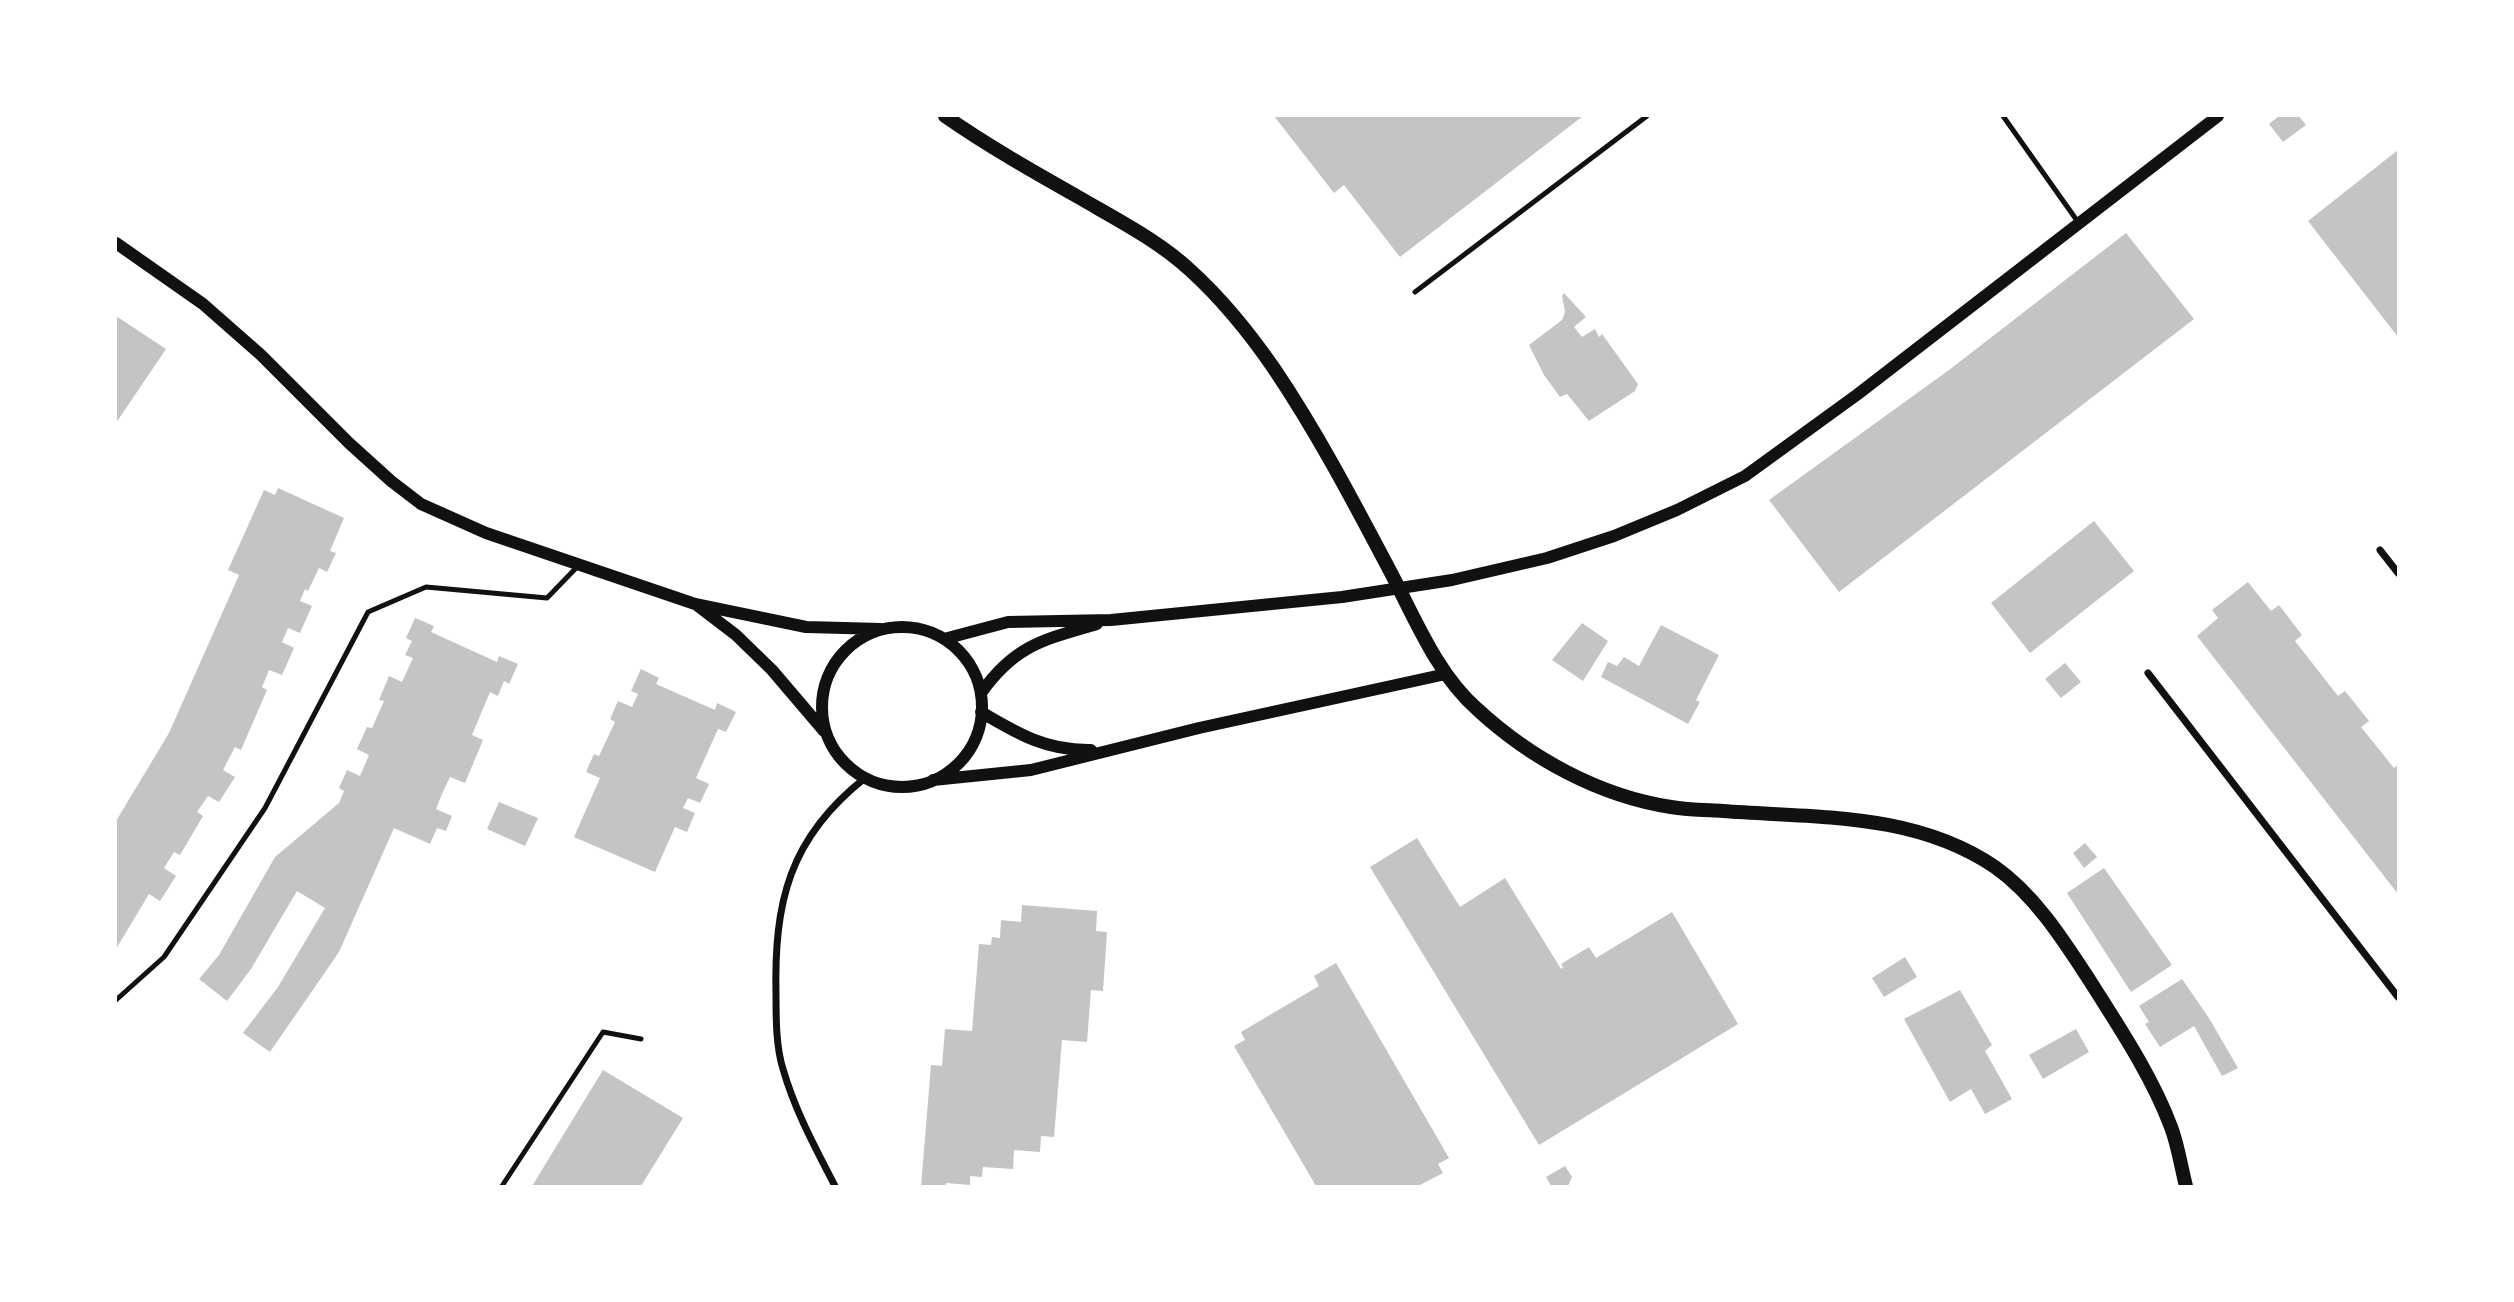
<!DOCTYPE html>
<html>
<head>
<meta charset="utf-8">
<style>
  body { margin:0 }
  #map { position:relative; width:2514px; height:1302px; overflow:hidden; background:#fff; font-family:"Golos Text",sans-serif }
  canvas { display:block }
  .frame { position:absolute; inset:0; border:117px solid #fff; pointer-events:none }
</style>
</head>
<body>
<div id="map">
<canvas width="2514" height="1302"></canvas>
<div class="frame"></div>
</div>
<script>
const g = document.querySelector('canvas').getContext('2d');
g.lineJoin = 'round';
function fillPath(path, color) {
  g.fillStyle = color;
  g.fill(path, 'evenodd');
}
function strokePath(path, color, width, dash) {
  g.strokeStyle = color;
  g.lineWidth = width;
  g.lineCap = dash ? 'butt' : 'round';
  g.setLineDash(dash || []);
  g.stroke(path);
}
fillPath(new Path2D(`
  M1274,116H1583L1400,257L1344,185L1334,193Z
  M2279,116H2299L2306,125L2283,142L2269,124Z
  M2398,150V337L2308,221Z
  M2126,233L2194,319L1839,592L1769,500L1949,370Z
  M1564,293L1586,317L1574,327L1582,337L1595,329L1599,337L1602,334L1638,384L1635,391L1589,421L1567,394L1560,397L1544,375L1529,345L1562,320L1565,312L1562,296Z
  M116,316L166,349L116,423Z
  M278,488L344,518L330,551L336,553L327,572L319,568L308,591L305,589L300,601L312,606L300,633L288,628L282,642L294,648L282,675L269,670L262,687L267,690L241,750L235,747L223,770L235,777L219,802L208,796L197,812L203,816L180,855L174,852L164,868L176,876L160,901L149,894L116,949V821L169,733L239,575L228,570L264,490L275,495Z
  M2094,521L2134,571L2030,653L1991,603Z
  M2248,582L2271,611L2279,605L2302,635L2295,641L2338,696L2345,691L2369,721L2361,727L2394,768L2398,765V894L2197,636L2218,618L2212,610Z
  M415,618L434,626L431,632L497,662L499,656L518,664L509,684L504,681L498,696L490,692L472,735L483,740L465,783L450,777L442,794L436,809L452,816L446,831L437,828L430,844L394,828L339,952L270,1052L243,1033L278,987L325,908L297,891L251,969L227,1001L199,979L219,955L275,857L339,803L344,791L339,788L347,770L360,776L369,755L357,749L367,727L372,728L384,701L379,700L389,676L402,682L413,658L405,655L412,641L406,638Z
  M1582,623L1608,641L1583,681L1552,660Z
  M1661,625L1719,655L1696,700L1700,702L1688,724L1601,677L1608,662L1617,666L1624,657L1639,666Z
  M2065,663L2081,682L2061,698L2045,679Z
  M641,669L659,678L656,684L715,710L717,703L736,712L726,732L718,729L696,778L709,784L700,803L688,798L683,808L695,813L687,832L675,827L655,872L574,837L600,778L586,772L594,754L599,756L615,722L610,719L618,701L632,707L638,694L631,691Z
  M499,802L538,818L525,846L487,829Z
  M1417,838L1460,907L1505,878L1561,969L1563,967L1561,964L1589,947L1596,958L1672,912L1738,1024L1539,1145L1370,867Z
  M2085,843L2097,857L2084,868L2073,853Z
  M2104,868L2172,965L2131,992L2067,893Z
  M1022,905L1097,911L1096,931L1107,932L1103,991L1091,990L1087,1042L1062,1040L1054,1137L1041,1136L1040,1152L1014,1150L1013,1169L983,1167L982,1177L970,1176V1185L946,1183V1186H921L931,1065L942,1066L945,1029L972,1031L979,944L991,945L992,937L1000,938L1001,920L1021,922Z
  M1905,957L1917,977L1884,997L1872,978Z
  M1336,963L1449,1158L1438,1164L1443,1173L1418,1186H1316L1234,1046L1245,1040L1241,1032L1319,986L1314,976Z
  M2182,979L2209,1018L2238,1068L2222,1076L2194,1026L2160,1047L2145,1024L2149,1022L2139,1006Z
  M1960,990L1992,1045L1985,1051L2012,1099L1985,1114L1971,1089L1950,1102L1904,1019Z
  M2076,1029L2089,1052L2043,1079L2029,1055Z
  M603,1070L683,1118L641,1186H532Z
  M1565,1166L1572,1177L1568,1186H1551L1546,1177Z`), '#c4c4c4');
strokePath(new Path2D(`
  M2003,116L2078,222
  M1415,292L1647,116
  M116,1000L164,957L265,808L368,612L426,587L547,598L579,565
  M502,1186L603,1032L641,1039`), '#111', 5);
strokePath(new Path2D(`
  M2380,550L2398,573
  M2148,673L2398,997
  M835,1186C816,1149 795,1111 783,1069C776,1047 776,1018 776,995C774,902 789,838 865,778`), '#111', 7);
strokePath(new Path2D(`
  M116,243L203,304L261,355L349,443L391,481L421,504L486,533L695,604L806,627L881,629
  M698,606L736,635L772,670L824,731
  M822 707a80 80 0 1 1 160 0a80 80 0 1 1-160 0Z
  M944,639L1008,622L1111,620L1342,597L1452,580L1547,558L1614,536L1677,510L1745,476L1858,394L2218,116
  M981,693C1015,645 1043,640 1097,624
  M981,712C1018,734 1047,751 1091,750
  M933,780L1031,770L1199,728L1446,674`), '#111', 12);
strokePath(new Path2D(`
  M945,116C988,146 1034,172 1080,198C1116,219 1159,241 1190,270C1222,299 1251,335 1275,370C1318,434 1353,501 1389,569C1414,616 1436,673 1477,709C1530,758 1599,796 1671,807C1688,810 1706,810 1723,811C1816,818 1914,812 1995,867C2035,895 2064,941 2090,981C2119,1027 2152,1076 2171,1127C2178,1145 2181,1167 2186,1186`), '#111', 14);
</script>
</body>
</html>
